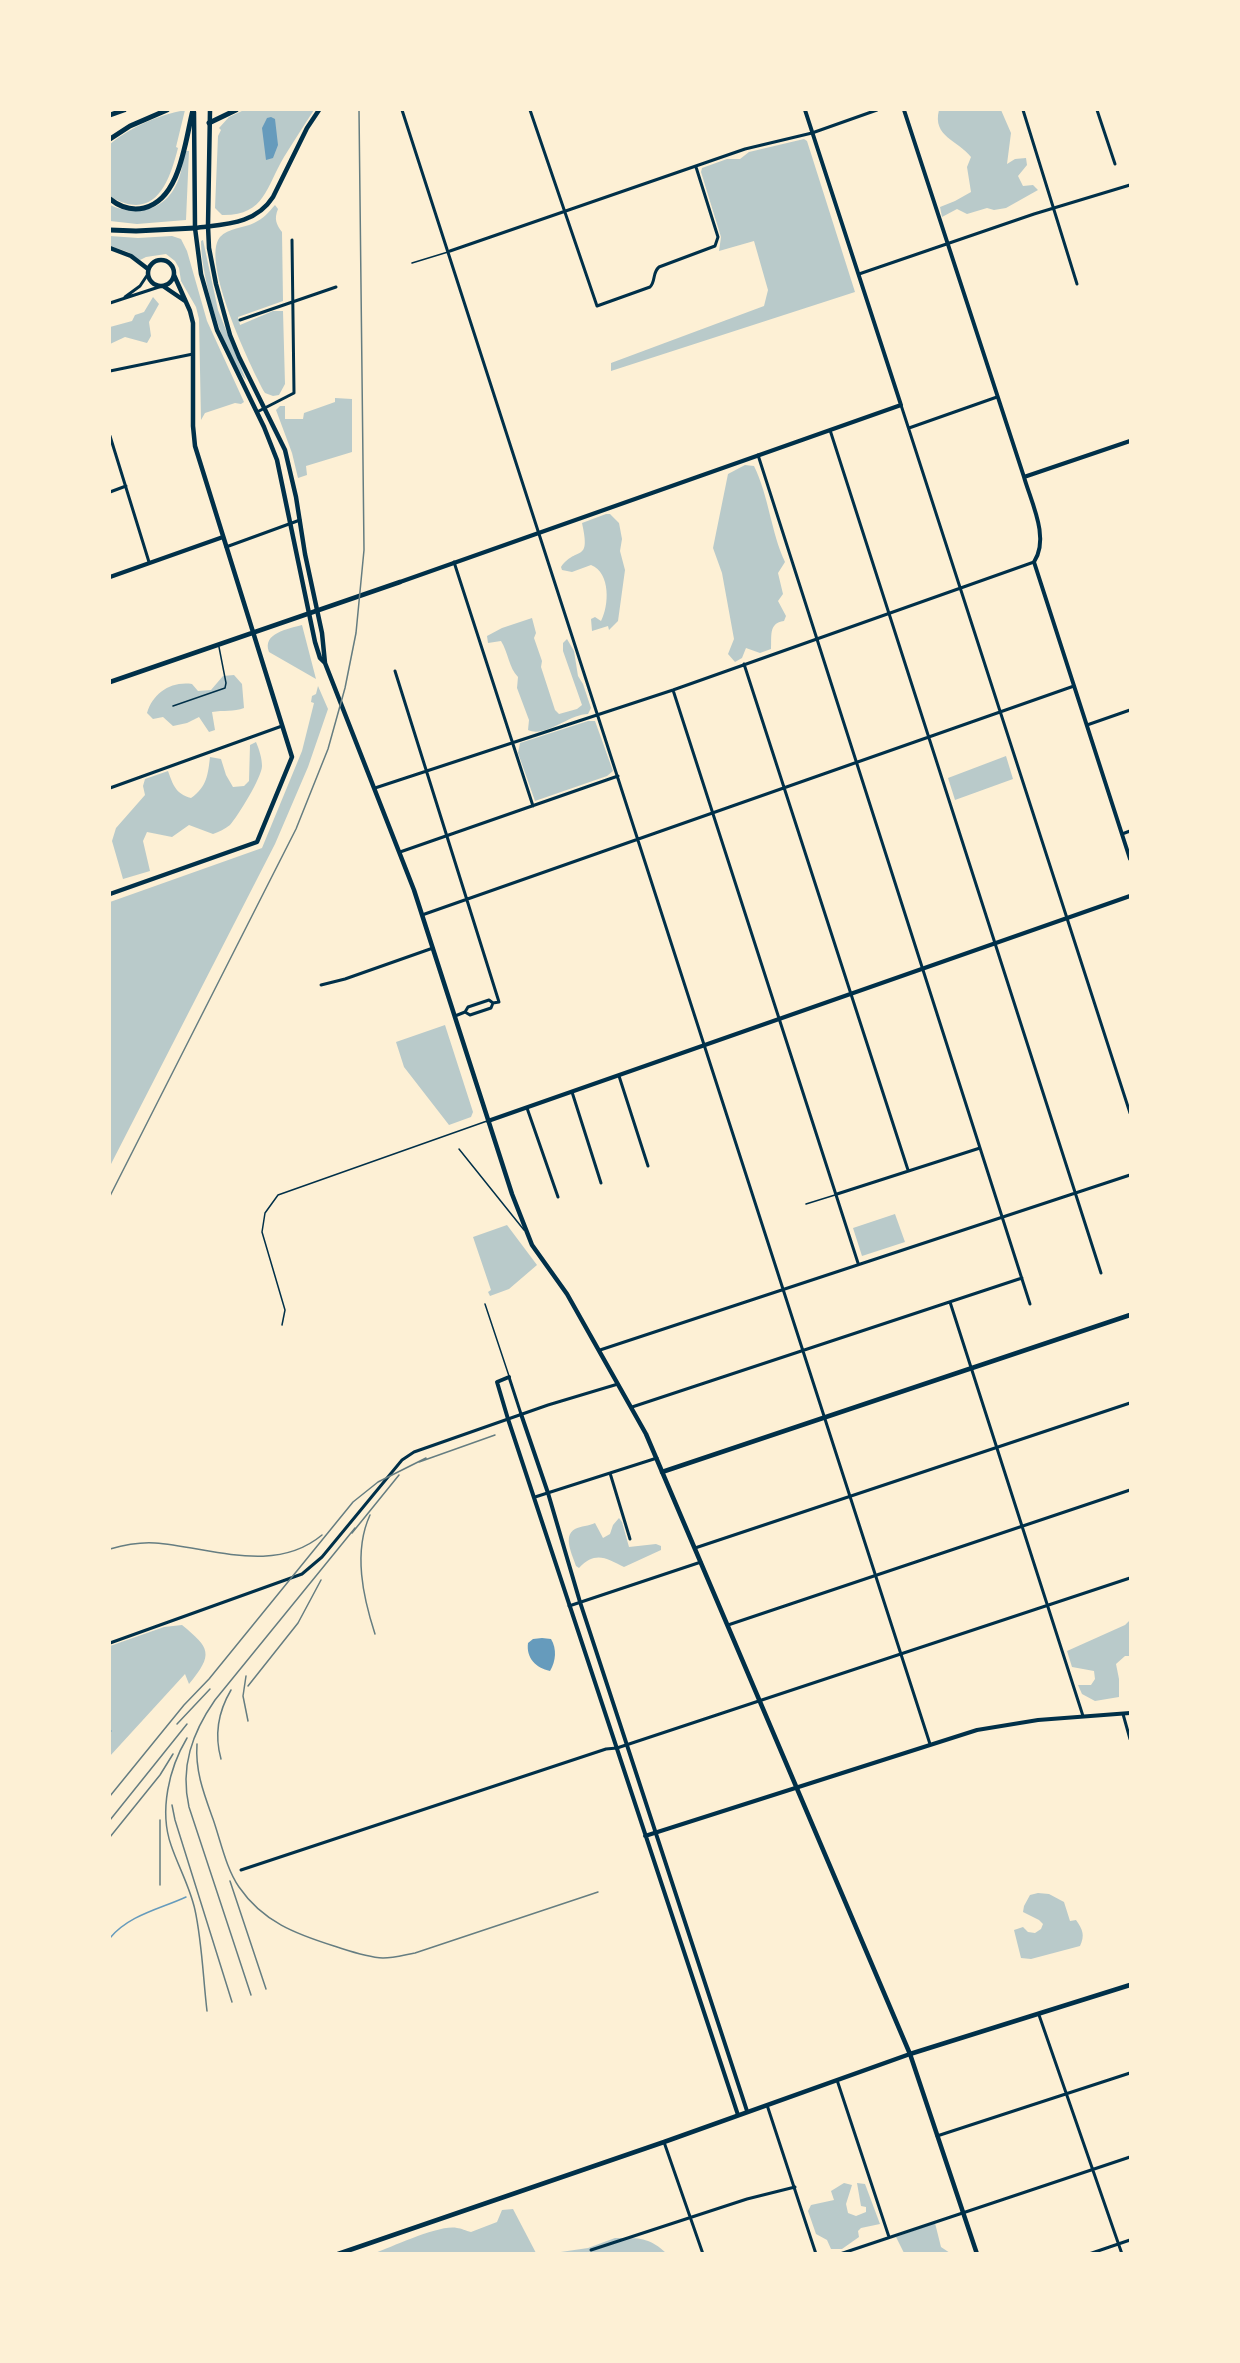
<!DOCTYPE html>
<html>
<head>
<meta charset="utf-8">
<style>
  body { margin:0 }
  #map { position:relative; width:1240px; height:2363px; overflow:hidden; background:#fdf0d5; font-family:Karla,sans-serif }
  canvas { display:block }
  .frame { position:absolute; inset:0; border:111px solid #fdf0d5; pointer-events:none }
</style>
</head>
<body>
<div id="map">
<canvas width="1240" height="2363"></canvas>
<div class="frame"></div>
</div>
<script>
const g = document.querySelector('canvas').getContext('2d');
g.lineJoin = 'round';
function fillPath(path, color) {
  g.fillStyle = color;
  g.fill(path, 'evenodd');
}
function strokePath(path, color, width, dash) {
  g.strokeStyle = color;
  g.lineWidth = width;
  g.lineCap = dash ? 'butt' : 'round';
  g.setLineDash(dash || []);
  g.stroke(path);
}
fillPath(new Path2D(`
  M185,110L176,147L178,148C169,183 155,222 111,197L110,144C131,127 158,115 185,110Z
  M244,110H314C304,125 294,141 284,157C266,187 265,216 222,215L215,208L218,136L221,130L219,128L229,117Z
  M939,110H1001L1011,133L1007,164L1015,159L1026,158L1027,165L1018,176L1023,186L1033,185L1038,190L1006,208L994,210L987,208L967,214L957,209L942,217L940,207L955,201L971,192L967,167L971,157C958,140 932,137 939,110Z
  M804,139L807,141L855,292L611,371V363L764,306L768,290L754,241L719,251L721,237L701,172L702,168L727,159H740L749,152Z
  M185,151H189L186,220L137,224L110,221V205C133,216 162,212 175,187C181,177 183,162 185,151Z
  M275,205L278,209C274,219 276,224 282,232L283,301L238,317L240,325L273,311H283L285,384L279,395L273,396L265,393C251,368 200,261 220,237C228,228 244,228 254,223C263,219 269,212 275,205Z
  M110,236L138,238L172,236L181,239L187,251L207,321L244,402L241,404L235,403L205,413L201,420L199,319L196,307L181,281L179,268L175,261L166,254L146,257L140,260L128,252L110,246Z
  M203,240L218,310L246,380C223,354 201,277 201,241Z
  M153,297L159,304L149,322L151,336L147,343L125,337L110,344V327L132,321L135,315L144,312Z
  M335,398L352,399V452L306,466L307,475L298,478L292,453L276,410L280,406H285V419H303L304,413L335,402Z
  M745,465L754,466C769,497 771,532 785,562L778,573L783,594L778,601L786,616L784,621C768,623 772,637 771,649L760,653L746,648L742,658L735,662L728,654L734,639L722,573L713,548L728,474Z
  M606,514H610L619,523L622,539L620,551L625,570L618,621L609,630L608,626L592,631L591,619L595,617L601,621C609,606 611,573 591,565L572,572L562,570L561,567C577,545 591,564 582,523Z
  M532,618L536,633L534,638L542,661L541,667L555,710L559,714L577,709L582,705L563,651V643L567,639L574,651L578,676L583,684L591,708L588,714C569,714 546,738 528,730L529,720L517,688L518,677C509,668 508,652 501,641L488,643L487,636L502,628Z
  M302,625L316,679L269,652C262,633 288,629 302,625Z
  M234,675L242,684L244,708C234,712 223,710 212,712L215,730L209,732L199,717L187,723L173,726L163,717L153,719L147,713C153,693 171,681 192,684L198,691L211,690L223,676Z
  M318,686L328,709L308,767L275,844L110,1166V902L262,848L302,751L314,703L311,702L312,696L316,694Z
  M588,721H595L613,771L607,776L535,801L518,753L520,743Z
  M256,742C259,749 262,758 262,766C262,777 238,816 230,825C225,829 219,832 213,834L189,825L172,837L147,832L143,841L150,871L123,879L112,841L116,828L145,795L143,786L145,779L168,771C173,785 176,794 191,798C207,787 208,774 210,757L221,759L226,775L233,787L244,786L249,781L250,745Z
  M1006,756L1013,779L955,800L948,778Z
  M445,1025L473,1112L471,1117L449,1125L404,1067L396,1042Z
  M895,1214L905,1242L862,1256L853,1228Z
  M507,1225L537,1265L509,1289L490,1296L488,1292L491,1290L473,1237Z
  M619,1518L622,1522L629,1547L656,1544L661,1546V1550L624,1567C607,1559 596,1550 579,1568L576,1566C573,1556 562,1536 575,1529C581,1526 589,1526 595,1523L603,1538L610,1534L613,1525Z
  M1130,1620V1656H1125L1116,1664L1119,1679V1697L1095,1701L1082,1694L1078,1685H1091L1095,1679L1094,1671L1072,1667L1067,1651L1125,1625Z
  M182,1625C210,1648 214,1654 189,1684L185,1674L110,1756V1646L164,1627Z
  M1038,1893L1049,1894L1064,1902L1070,1921L1076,1920C1083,1930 1085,1935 1080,1946L1031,1959L1021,1958L1014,1930L1023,1927L1028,1932L1035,1933L1041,1929L1043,1924L1039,1920L1023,1912L1024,1906L1030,1895Z
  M844,2183L852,2185L846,2204L848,2213L856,2216L866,2212V2207L861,2206L857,2183L865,2184L880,2224L861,2228L858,2231L859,2237L842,2249H831L827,2240L816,2234L808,2211L811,2205L834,2200L831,2191Z
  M513,2209L536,2253H375C392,2247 440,2224 457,2228C461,2228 466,2231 471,2232L497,2222L502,2210Z
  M935,2223L941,2247L950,2253H904L896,2237Z
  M615,2238C639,2238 649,2237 666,2253L547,2254L588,2248Z`), '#b9caca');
fillPath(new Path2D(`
  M271,117L275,119L278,145L273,158L266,160L262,128L267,118Z
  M542,1638L551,1639C557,1649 556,1661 550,1671C536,1668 526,1658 528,1643L533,1639Z`), '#669bbc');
strokePath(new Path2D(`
  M110,1731H111
  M110,1938C129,1915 160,1909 186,1897`), '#669bbc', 1.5);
strokePath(new Path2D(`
  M412,263L448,252
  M173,706L225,688L226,683L219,647
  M459,1149L524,1230
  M806,1204L835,1195
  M485,1304L509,1376
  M282,1325L285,1310L262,1232L265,1213L278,1195L487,1121`), '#003049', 1.5);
strokePath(new Path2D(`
  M402,110L930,1744
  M530,110L597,306L650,287C656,281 652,273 659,267L715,246L718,237L696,167
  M1023,110L1077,284
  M1097,110L1115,164
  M450,251L745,149L812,133L877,110
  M859,274L1034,214L1130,185
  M125,297L140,286L148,274
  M110,303L162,286
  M240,320L336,287
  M110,371L193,354
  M901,405L1130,1113
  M257,412L294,393L292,240
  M909,428L997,397
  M830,430L1101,1273
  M110,436L149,562
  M758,455L1030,1304
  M110,492L126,486
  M226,547L300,520
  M454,562L533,806
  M744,664L908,1170
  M395,671L499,1002L493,1003L489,1000L468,1007L465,1012L455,1016
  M673,690L858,1263
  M1087,725L1130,710
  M110,788L282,726
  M375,788L673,690L1034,562
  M1122,834L1130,831
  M400,852L618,776
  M422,915L1074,686
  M321,985L345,979L433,948
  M465,1012L470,1015L491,1008L493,1003
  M619,1076L648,1166
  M572,1092L601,1183
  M527,1108L558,1197
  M837,1194L980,1148
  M950,1302L1083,1716
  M600,1350L1130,1175
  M509,1377L521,1414
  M632,1407L1022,1278
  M610,1473L630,1539
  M535,1497L657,1458
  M695,1548L1130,1403
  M569,1606L701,1562
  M728,1625L1130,1490
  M110,1643L302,1574L322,1557L402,1460L414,1452L548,1405L618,1384
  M1123,1714L1130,1739
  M241,1870L606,1749L617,1748L1130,1578
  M1039,2015L1122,2254
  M837,2080L889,2237
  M767,2105L816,2254
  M937,2136L1130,2073
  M664,2142L703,2254
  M591,2250L747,2199L795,2187
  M840,2254L1130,2157
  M1089,2254L1130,2240`), '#003049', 3);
strokePath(new Path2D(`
  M904,110L1024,477C1031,502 1050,538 1034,562L1130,859
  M1024,477L1130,441
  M110,577L223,537
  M400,582L901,405L805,110
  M488,1121L1130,896
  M509,1377L497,1382L508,1419L738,2115
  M521,1414L548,1493L580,1602L747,2111
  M645,1836L977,1730L1038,1720L1130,1713`), '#003049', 4);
strokePath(new Path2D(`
  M195,228C224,224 255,225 273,197L307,128L319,110
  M110,248L131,256L148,269
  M148 273a13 13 0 1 1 26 0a13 13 0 1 1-26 0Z
  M163,286L185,301
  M110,682L400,582
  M110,894L257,842L292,757L195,446L193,426V323L190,311L174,275
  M662,1472L1130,1315
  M338,2254L664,2142L910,2054L1130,1985`), '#003049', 4.5);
strokePath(new Path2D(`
  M210,110L208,226L209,248L216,284L230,335L239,357L285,450L296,497L305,554L322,633L325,663L414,890L512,1194L532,1245L567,1294L646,1434L910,2054L977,2254
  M194,112L195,228L201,274L217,330L264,427L277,460L315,642L320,658L325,663`), '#003049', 4.5);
strokePath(new Path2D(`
  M110,115L124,110
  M209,123L236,110
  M110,139L130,126L167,110
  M110,199C120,207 131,211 144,208C181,199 185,140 193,110
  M110,230L136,231L195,228`), '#003049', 5);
strokePath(new Path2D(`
  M110,1196L296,829L328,749L345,688L356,633L364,550L359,110
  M419,1462L495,1435
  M370,1515C353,1552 363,1597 375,1634
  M352,1533L399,1475
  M110,1549C124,1545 140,1542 155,1543C210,1547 274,1575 322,1535
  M246,1676L243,1696L248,1721
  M248,1686L298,1623L321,1580
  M177,1724L210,1689
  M187,1738C169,1768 159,1811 171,1845C178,1866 190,1887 195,1910C202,1942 203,1977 207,2011
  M197,1744C195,1771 204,1794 213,1819C221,1842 226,1868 239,1887C263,1922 296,1934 334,1946C350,1951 366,1957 383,1958C394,1958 404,1955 415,1953L598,1892
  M221,1759C214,1734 218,1712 231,1690
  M110,1796L184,1705L209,1679L353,1502L378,1482L426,1458
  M172,1805L175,1820L232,2002
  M110,1820L187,1724
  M110,1837L160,1775L173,1754
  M230,1881L266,1989
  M160,1885V1820
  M251,1995L189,1807C180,1767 192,1733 215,1700L355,1528`), '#657d81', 1.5);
</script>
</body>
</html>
